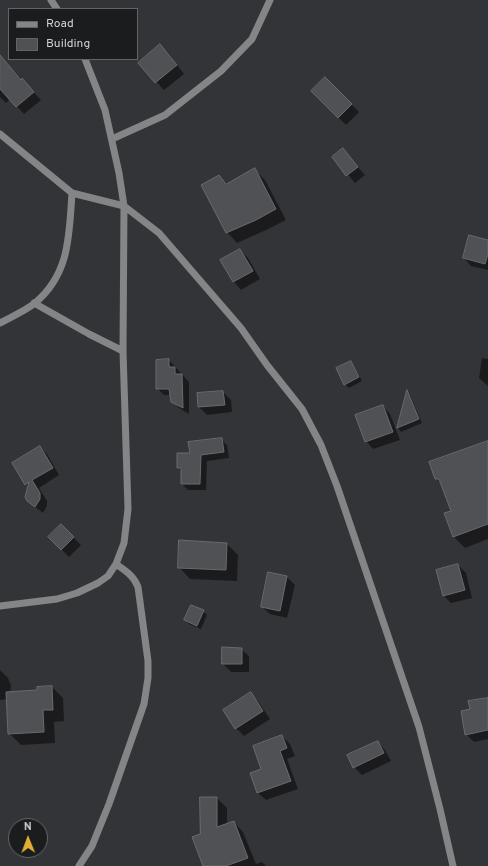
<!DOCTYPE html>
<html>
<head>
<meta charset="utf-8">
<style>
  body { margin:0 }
  #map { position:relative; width:488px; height:866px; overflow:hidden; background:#333438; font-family:Overpass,sans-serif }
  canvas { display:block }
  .legend { position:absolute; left:8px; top:8px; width:130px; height:52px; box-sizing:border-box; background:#1b1c1e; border:1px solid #636466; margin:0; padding:5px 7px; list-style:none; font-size:12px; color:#d0d1d3 }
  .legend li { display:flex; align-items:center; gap:8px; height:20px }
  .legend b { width:20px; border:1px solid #636466 }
  .north { position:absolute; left:8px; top:818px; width:40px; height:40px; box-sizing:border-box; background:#1b1c1e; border:1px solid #636466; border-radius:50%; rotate:359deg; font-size:11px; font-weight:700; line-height:16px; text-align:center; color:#d0d1d3 }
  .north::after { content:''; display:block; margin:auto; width:14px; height:18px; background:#e3ae35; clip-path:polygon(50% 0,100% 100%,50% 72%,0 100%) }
</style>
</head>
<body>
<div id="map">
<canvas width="488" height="866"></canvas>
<ul class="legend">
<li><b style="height:5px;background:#848587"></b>Road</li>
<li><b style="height:11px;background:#4f5155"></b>Building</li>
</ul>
<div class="north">N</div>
</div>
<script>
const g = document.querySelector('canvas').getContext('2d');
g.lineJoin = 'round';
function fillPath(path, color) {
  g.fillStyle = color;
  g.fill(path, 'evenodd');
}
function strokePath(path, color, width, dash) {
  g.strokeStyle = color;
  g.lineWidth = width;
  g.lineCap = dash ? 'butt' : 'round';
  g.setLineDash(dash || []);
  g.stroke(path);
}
fillPath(new Path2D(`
  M168,53L184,74L164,90L139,63Z
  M0,56L41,100L24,114L10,99L6,103L0,97Z
  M325,78L359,112L346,125L312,91Z
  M343,150L365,175L355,183L333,157Z
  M255,170L265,180L286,220L266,230L237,243L227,232L219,176L227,184Z
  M488,241V270L471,266L464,258Z
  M240,250L248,258L260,279L241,290L234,282L222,260Z
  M482,358L488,359V386L479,378Z
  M169,360L189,382V414L179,408L172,401L171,395H164L157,388Z
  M351,362L354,366L362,381L349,388L345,384Z
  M223,392L231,400L232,412L207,415L199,407Z
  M407,392L410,395L422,423L401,432L398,428Z
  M383,406L390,414L400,440L373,449L366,441Z
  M221,439L227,445L229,458L207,461L206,490H188L182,484V472L178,468L192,454Z
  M488,442V539L465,548L454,537L445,514L452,511L442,484L436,478Z
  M40,447L47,454L59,475L39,488L47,501V506L43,513L28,501L29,487L26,484Z
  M61,525L81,545L69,557L49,537Z
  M227,544L238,555L237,581L190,579L179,567Z
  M458,565L466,573L472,598L451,603L444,596Z
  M287,577L295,585L287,618L270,614L262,607Z
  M203,611L207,615L201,629L189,624L185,620Z
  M241,649L249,656V672H231L223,664Z
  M0,670L8,678L11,686L10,693L38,691L52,687L63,698L64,721L54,722L55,743L21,745L9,733L8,699L0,700Z
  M250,693L258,701L270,719L244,736L236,728Z
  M488,699V739L474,742L466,734L471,710Z
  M282,736L290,744L295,756L287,759L298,789L266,800L258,793Z
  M378,742L385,750L391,761L362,775L354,767Z
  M217,798L227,808V825L234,822L243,832L256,864L262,862L266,866H205L201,835Z`), '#0007');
const building = new Path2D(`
  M160,44L177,65L155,83L138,63Z
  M0,55L21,80L22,78L34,92L16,107L0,89Z
  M325,77L352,104L338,118L311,91Z
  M343,148L358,167L346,176L332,157Z
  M255,168L276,209L256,220L226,233L201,185L219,175L226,184Z
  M469,235L488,240V254L485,264L463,258Z
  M240,249L253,271L233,282L220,260Z
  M169,359V367H175V374H182L183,408L171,402L169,389H156V360Z
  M351,361L359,377L344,385L336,368Z
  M407,390L419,419L397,428Z
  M223,391L225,405L198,407L197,393Z
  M383,405L393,432L365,442L355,415Z
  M222,438L224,452L201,455L200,484H181V468H177V453H190L188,442Z
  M488,441V524L453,537L444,513L451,511L439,479H435L429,462Z
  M40,446L53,468L32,480L40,493V499L35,507L27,501L25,497L29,482L25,485L12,463Z
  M61,524L74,537L61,550L48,537Z
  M179,540L227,543L226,570L178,568Z
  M458,564L465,590L443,596L436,570Z
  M268,572L287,576L280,611L261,607Z
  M191,605L204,610L197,626L184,620Z
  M222,647L242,648V664H222Z
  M52,686L53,710H43L44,732L8,734L6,692L37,690V687Z
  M251,692L263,711L235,729L223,710Z
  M488,698V730L465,735L461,711L470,709L468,701Z
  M282,735L287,748L280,751L291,781L257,793L250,773L261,769L253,746Z
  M378,741L384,753L353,768L347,755Z
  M200,797H217V827L234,821L248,858L226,866H203L192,837L200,834Z`);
fillPath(building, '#4f5155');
strokePath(building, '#686a6e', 1);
strokePath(new Path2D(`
  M51,0L57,9
  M0,134L72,193L124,206L159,233L241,328L267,365L302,409L321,445L337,486L419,727L440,809L453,866
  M112,139L165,115L221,71L252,39L270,0
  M34,303L89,334L123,351
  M0,323C11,317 25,311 35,303C70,274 69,235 72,193
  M0,606L57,599L77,593L98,583L108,576L116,564L124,543L128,509L123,351L124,206L119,173L105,110L85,59
  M79,866L92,846L109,804L144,704L148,678V661L138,587C134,576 126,571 116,564`), '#848587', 7);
</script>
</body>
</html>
